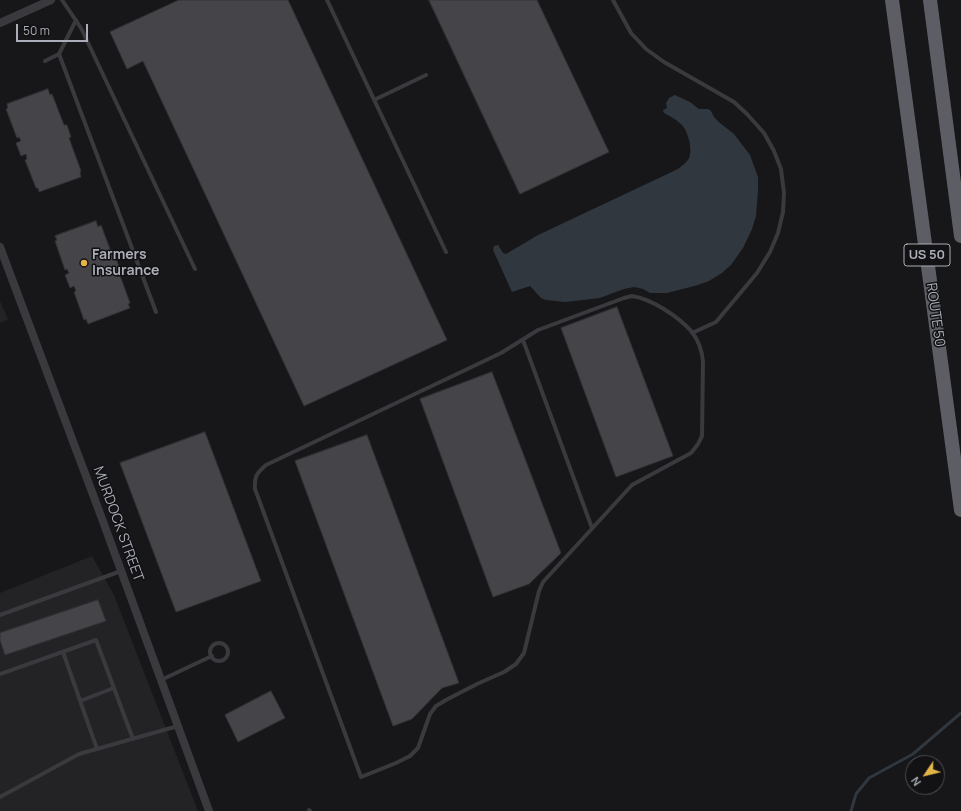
<!DOCTYPE html>
<html>
<head>
<meta charset="utf-8">
<style>
  body { margin:0 }
  #map { position:relative; width:961px; height:811px; overflow:hidden; background:#171719; font-family:Manrope,sans-serif }
  canvas { display:block }
  .north { position:absolute; left:905px; top:755px; width:40px; height:40px; box-sizing:border-box; background:#121214; border:1px solid #4f5056; border-radius:50%; rotate:235deg; font-size:11px; font-weight:700; line-height:16px; text-align:center; color:#abaeb8 }
  .north::after { content:''; display:block; margin:auto; width:14px; height:18px; background:#e3b546; clip-path:polygon(50% 0,100% 100%,50% 72%,0 100%) }
  .scale { position:absolute; left:16px; top:24px; width:72px; height:18px; box-sizing:border-box; border:2px solid #abaeb8; border-top:0; padding-left:5px; font-size:12px; line-height:14px; white-space:nowrap; color:#abaeb8; -webkit-text-stroke:3px #121214; paint-order:stroke }
</style>
</head>
<body>
<div id="map">
<canvas width="961" height="811"></canvas>
<div class="north">N</div>
<div class="scale">50 m</div>
</div>
<script>
const g = document.querySelector('canvas').getContext('2d');
g.lineJoin = 'round';
function fillPath(path, color) {
  g.fillStyle = color;
  g.fill(path, 'evenodd');
}
function strokePath(path, color, width, dash) {
  g.strokeStyle = color;
  g.lineWidth = width;
  g.lineCap = dash ? 'butt' : 'round';
  g.setLineDash(dash || []);
  g.stroke(path);
}
function label(font, color, halo, rows, align = 'center') {
  g.font = font + ' Manrope,sans-serif';
  g.lineWidth = 3;
  g.setLineDash([]);
  g.textBaseline = 'middle';
  g.strokeStyle = halo;
  g.fillStyle = color;
  for (const [text, x, y, turn = 0] of rows) {
    g.save();
    g.translate(x, y);
    g.rotate((+turn || 0) * Math.PI / 180);
    g.textAlign = isNaN(turn) ? turn : align;
    if (halo) g.strokeText(text, 0, 0);
    g.fillText(text, 0, 0);
    g.restore();
  }
}
fillPath(new Path2D(`
  M0,301L8,319L0,323Z
  M92,556L114,595L198,811H0V593Z`), '#232326');
fillPath(new Path2D(`
  M675,95L690,102L699,109H708L711,111L714,117L720,123L734,134L750,155L758,177V191L756,216L752,229L743,248L731,265L722,273L709,281L698,285L667,293H650L643,289L634,287L624,289L600,298L565,302L546,300L541,298L530,286L512,292L493,250L494,246L498,245L503,253L506,254L538,235L678,169C682,166 687,162 689,158C693,149 688,132 682,125C677,120 670,116 664,113L663,110L667,108L666,103L669,98Z`), '#30373e');
strokePath(new Path2D(`
  M851,811L856,794L869,778L913,754L961,713`), '#30373e', 3);
const building = new Path2D(`
  M179,0H288L447,340L304,406L143,61L127,69L110,32Z
  M429,0H537L609,152L520,194Z
  M48,89L50,95L52,94L64,125H67L71,137L69,138L81,171L80,172L81,177L39,192L38,188H36L25,160L27,159L26,154L21,156L16,143L21,141L19,137L17,138L6,109L8,108L7,104Z
  M96,221L98,227L101,225L113,257L115,256L120,269L118,270L130,303L128,304L130,308L88,324L86,319L84,320L74,292L76,291L74,286L70,288L65,275L69,273L67,269L65,270L55,241L57,240L55,236Z
  M617,307L673,456L616,477L561,328Z
  M492,372L561,553L529,584L493,597L420,399Z
  M205,432L261,581L176,612L120,463Z
  M367,435L459,683L442,688L412,719L393,726L295,461Z
  M98,600L106,621L5,655L0,640V633Z
  M271,691L285,718L238,742L225,715Z`);
fillPath(building, '#444449');
strokePath(building, '#323135', 1);
strokePath(new Path2D(`
  M62,0L81,28L195,269
  M327,0L446,252
  M613,0L631,33L646,49L664,62L734,102L747,114L764,133L774,151L781,169L784,193L783,212L778,233L770,252L757,273L716,322L692,333
  M59,54L156,312
  M45,61L59,54L76,20
  M374,100L426,75
  M632,296C652,299 679,317 692,332C698,340 702,351 703,361L702,436L698,444L691,453L632,485L543,582L539,591L524,653L516,664L504,672L477,684L446,700L436,706L430,714L418,748L410,756L396,763L361,777L255,489C254,476 257,473 266,465L501,353L538,330L624,298Z
  M523,340L592,528
  M0,615L121,571
  M210 652a9 9 0 1 1 18 0a9 9 0 1 1-18 0Z
  M63,652L97,749
  M0,674L96,640L133,739
  M161,680L212,656
  M80,701L114,688
  M0,797L79,754L178,726
  M309,810L310,811`), '#39393e', 4);
strokePath(new Path2D(`
  M0,23L51,0
  M0,247L101,516L209,811`), '#39393e', 8);
strokePath(new Path2D(`
  M892,0L961,510
  M930,0L961,236`), '#5d5e65', 14);
for (const [x, y, r, color] of [
  [84,263,4,"#e3b546"]
]) {
  const dot = new Path2D();
  dot.arc(x, y, r, 0, 2 * Math.PI);
  g.fillStyle = color;
  g.fill(dot);
  strokePath(dot, '#121214', 1.5);
}
for (const [x, y, w] of [
  [927,255,46]
]) {
  const box = new Path2D();
  box.roundRect(x - w / 2, y - 11, w, 22, 3);
  g.fillStyle = '#121214';
  g.fill(box);
  strokePath(box, '#abaeb8', 1);
}
label('bold 13px', '#abaeb8', null, [
  ["US 50",927,255]
]);
label('bold 14px', '#abaeb8', '#121214', [
  ["Farmers",92,255],
  ["Insurance",92,271]
], 'left');
label('14px', '#abaeb8', '#121214', [
  ["ROUTE 50",935,315,82],
  ["MURDOCK STREET",118,524,70]
]);
</script>
</body>
</html>
